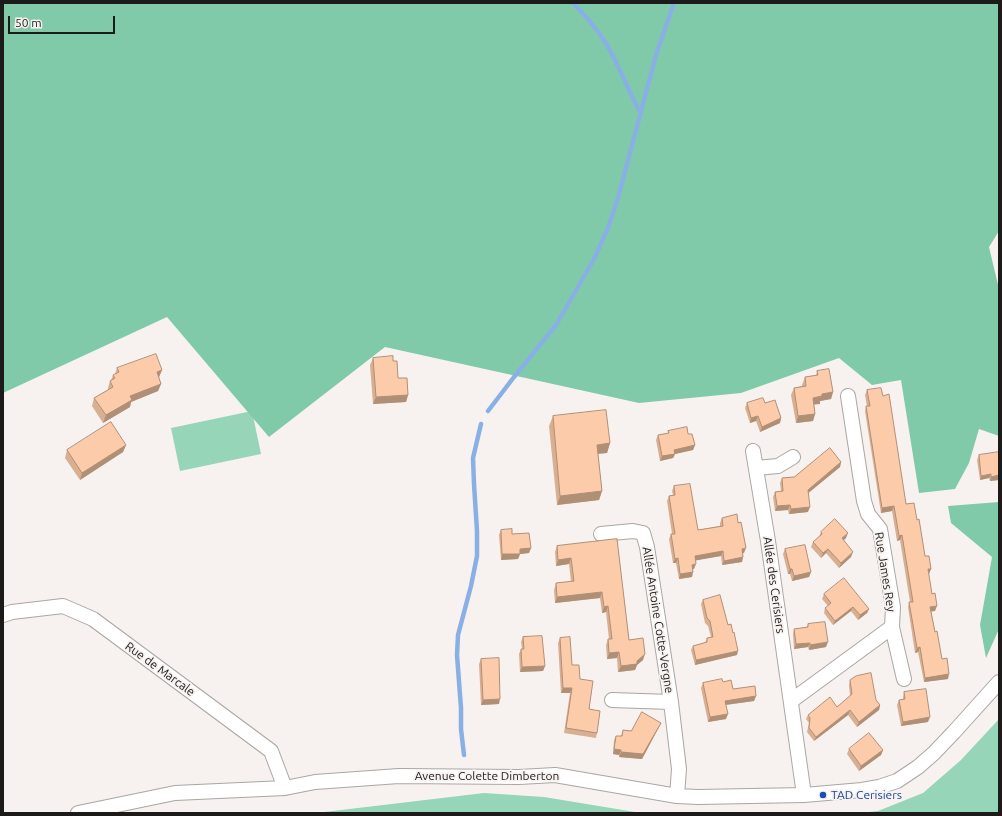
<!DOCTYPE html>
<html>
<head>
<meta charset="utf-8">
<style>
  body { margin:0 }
  #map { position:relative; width:1002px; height:816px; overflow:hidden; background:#f7f2ef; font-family:Ubuntu,sans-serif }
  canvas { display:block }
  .frame { position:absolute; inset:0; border:4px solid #1c1b19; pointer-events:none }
  .scale { position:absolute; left:8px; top:16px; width:107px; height:18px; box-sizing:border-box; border:2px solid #1c1b19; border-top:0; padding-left:5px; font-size:12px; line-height:14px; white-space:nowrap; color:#1c1b19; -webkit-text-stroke:3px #f7f2ef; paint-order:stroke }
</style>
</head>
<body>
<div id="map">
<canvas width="1002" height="816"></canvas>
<div class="frame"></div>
<div class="scale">50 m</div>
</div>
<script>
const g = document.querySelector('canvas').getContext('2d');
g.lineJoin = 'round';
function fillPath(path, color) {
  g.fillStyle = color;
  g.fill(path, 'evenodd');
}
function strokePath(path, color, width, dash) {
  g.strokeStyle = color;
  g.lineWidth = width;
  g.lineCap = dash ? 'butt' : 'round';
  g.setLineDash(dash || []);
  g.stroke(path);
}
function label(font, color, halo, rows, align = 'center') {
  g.font = font + ' Ubuntu,sans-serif';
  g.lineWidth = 3.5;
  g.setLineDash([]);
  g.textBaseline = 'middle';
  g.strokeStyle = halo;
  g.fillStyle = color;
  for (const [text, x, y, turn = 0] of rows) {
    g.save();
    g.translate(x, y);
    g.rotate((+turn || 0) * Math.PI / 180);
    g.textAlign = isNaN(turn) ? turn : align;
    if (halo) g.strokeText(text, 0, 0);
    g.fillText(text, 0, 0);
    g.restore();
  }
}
fillPath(new Path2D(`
  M252,411L261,454L180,471L171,428Z
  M999,719V813H860L878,811L923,793L961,760Z
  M484,793L544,797L641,813H316Z`), '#96d5b7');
fillPath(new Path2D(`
  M3,3H999V231L989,247L999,289V436L979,429L969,463L955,489L919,493L901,380L872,385L839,358L741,393L639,403L385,347L269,437L167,317L3,393Z
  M999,502V629L986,658L980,625L992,557L951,523L948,506Z`), '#81caa9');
strokePath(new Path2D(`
  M573,3C585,15 596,28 605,42C619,64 627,89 640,112
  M488,411L514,377L556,325L594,259L608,228L618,198L656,55L674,3
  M464,755L461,729V708L457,655L458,635L471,586L477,556V531L474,484L473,458L481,424`), '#89b0e5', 4.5);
const minor = new Path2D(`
  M848,396L864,501L868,514L880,529L893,607L892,627L904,679
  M753,451L768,541L804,795
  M756,468L778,466L793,457
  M601,534L633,531L643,533L647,547L671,702L679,769L677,796
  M3,615L12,612L63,606L93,619L271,751L285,788
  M612,700L671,702
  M791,701L892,627
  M78,813L175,793L285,788L315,782L399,776L519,777L555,775L677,796L698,797L804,795L862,790L879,787L897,781L918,767L934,753L954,732L999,682`);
strokePath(minor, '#aaa6a2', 16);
strokePath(minor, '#fff', 14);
fillPath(new Path2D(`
  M373,358L393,361L398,378L408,395L406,402L373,404L370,365Z
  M117,368L162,370L159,377L158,378L161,384L158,391L131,402L130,407L103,423L92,406L94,398L108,390V388L110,381L111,380L113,375L115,374Z
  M817,371L833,392L831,399L820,401V404H814L815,414L813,421L796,423L791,395L794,388L802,386V385L805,377L816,376Z
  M867,390L883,396L906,504L917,520L925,556L931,569L928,574L935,611H931L935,632L942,659L948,679L924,682L918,652L915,653L908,607L909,602H910L900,540L897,541L892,511L881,513L865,411L866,406H867L865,395Z
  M747,403H765L781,418L780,423L760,432L756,421L750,423L745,408Z
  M553,416L610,443L607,453L598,454L602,491L599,500L557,505L549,426Z
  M668,431L688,434L695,445L693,450L675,454L673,458L660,461L656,440L658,435L668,433Z
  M126,445L123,452L80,480L65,458L67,450Z
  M979,455L999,480L990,481L989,478L980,480L977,460Z
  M841,462L840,467L808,493V512L789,514L788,510L775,511L773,497L775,492L781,491L780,483L782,478L794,477Z
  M674,486L698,530L720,526V523L722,518L744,553H743V557L742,562L722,565L721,556L695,560L694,569H693L692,577L679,579L676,563H673L669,539L671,534H672L667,501L669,496L673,495L672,491Z
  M501,530L531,548L529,553L520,554L518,559L501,560L499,535Z
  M821,532L846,538L844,540L851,557L839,568L826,553L821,558L811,547L813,542L819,537Z
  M617,539L629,640L643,660L637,665L635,670L618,672L617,658L607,659L606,645L608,639H609L606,612L602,613L600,598L555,603L554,590L556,583L571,582L569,564L556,566L555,552L557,546Z
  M785,549L811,572L809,577L792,581L790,574H788L783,554Z
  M824,594L869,609L867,613L858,620L851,611L833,625L824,613L825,608L828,606L822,599Z
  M703,600L728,625L737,655L695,665L691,650L693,646L705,643L707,638L711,637L708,626L705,623L701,604Z
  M808,624L826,647L809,650L808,647L794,649L793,634L794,629L807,627Z
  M523,637L545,666L543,671L520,672L519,654L521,649H522L521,642Z
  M560,638L572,665L580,679L597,733L596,738L564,733L570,693H561L558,643Z
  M481,659L499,704L481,705L479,664Z
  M850,680L876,700L880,705L879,710L857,727L848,715L814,741L807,732L809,723L806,719L808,715L837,707L850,696L849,685Z
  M723,682L733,689L756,696L754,701L726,705V719L708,722L701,688L703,683Z
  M904,692L928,722L901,726L897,705L899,700H903V697Z
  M661,723L659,727L642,759L619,757V755L613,754L614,740L616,736H621L623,730L631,731Z
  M849,749L883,750L881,755L859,771L847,754Z`), '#d9af92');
fillPath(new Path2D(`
  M162,370L159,377L154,380L157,372Z
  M161,384L158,391L131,402L130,407L103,423L106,415L130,396Z
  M833,392L831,399L820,401V404L810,405L813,398L822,394Z
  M408,395L406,402L373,404L376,397Z
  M815,414L813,421L796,423L798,416Z
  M758,416L756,421L750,423L751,418Z
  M781,418L780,423L760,432L762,427Z
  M610,443L607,453L594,454L597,445Z
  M126,445L123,452L80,480L82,473Z
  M695,445L693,450L675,454L673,458L660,461L662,456L674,450Z
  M841,462L840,467L806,495L808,490Z
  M991,474L989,478L980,480L981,476Z
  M999,475V480L990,481L991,477Z
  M602,491L599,500L557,505L560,496Z
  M790,505L788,510L775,511L777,506Z
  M894,506L892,511L881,513L882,508Z
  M810,507L808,512L789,514L791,509Z
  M848,533L846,538L840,543L842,538Z
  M902,535L900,540L897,541L899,536Z
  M531,548L529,553L520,554L518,559L501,560L502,554L520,549Z
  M746,548L744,553L740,554L742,549Z
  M828,549L826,553L821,558L823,553Z
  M723,551L721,556L693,561L695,556Z
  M853,552L851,557L839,568L841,563Z
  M743,557L742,562L722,565L724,561Z
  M571,558L569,564L556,566L558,560Z
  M678,558L676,563H673L675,559Z
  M696,564L694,569H690L692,565Z
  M790,569H792L790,574H788Z
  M928,569H931L929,574H926Z
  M693,572L692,577L679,579L680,574Z
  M811,572L809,577L792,581L794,576Z
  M602,592L600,598L555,603L557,597Z
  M608,606L606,612L602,613L604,607Z
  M937,606L935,611L929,612L930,607Z
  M853,607L851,611L833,625L835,621Z
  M869,609L867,613L858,620L860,615Z
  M828,642L826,647L809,650L810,645Z
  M810,643L808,647L794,649L796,644Z
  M920,647L918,652L915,653L917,648Z
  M738,651L737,655L695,665L696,660Z
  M619,652L617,658L607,659L609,653Z
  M645,654L643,660L637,665L635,670L618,672L621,666L637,661Z
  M545,666L543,671L520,672L522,667Z
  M949,674L948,679L924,682L925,678Z
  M563,688H572L570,693H561Z
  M756,696L754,701L724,705L725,701Z
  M500,699L499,704L481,705L483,700Z
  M880,705L879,710L857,727L859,722Z
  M850,710L848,715L814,741L816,737Z
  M728,714L726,719L708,722L710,717Z
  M930,717L928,722L901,726L903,722Z
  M661,723L659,727L642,759L619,757L621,752Z
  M614,749L621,750L619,755L613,754Z
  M883,750L881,755L859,771L861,766Z`), '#b08f77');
const building = new Path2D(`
  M156,354L162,370L157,372L161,384L130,396L132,400L106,415L94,398L113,387L110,381L115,378L113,375L119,372L117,368Z
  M393,356V361H397L398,378H407L408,395L376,397L373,358Z
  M829,369L833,392L822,394V396L813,398L815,414L798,416L794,388L806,386L805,377L818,375L817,371Z
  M881,388L883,396L889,394L906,504L914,503L917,520L919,519L925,556H929L931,569H928L932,594L935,593L937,606L930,607L935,632L937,631L942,659L947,658L949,674L925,678L920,647L917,648L909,602H913L902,535L899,536L894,506L882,508L866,406H870L867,390Z
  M763,398L765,403L775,400L781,418L762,427L758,416L751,418L747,403Z
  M606,410L610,443L597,445L602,491L560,496L553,416Z
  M111,422L126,445L82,473L67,450Z
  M687,427L688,434H692L695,445L674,450L675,454L662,456L658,435L669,433L668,431Z
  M830,448L841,462L808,490L810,507L791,509L790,505L777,506L775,492L783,491L782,478L794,477Z
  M999,452V475L991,477V474L981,476L979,455Z
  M690,484L698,530L723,526L722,518L737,514L738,523L741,522L746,548L742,549L743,557L724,561L723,551L695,556L696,564L692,565L693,572L680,574L678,558L675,559L671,534H675L669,496L675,495L674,486Z
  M835,519L848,533L842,538L853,552L841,563L828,549L823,553L813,542L822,534L821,532Z
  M512,529V534L529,533L531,548L520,549V554H502L501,530Z
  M617,539L629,640L643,638L645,654L637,661V664L621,666L619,652L609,653L608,639H612L608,606L604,607L602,592L557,597L556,583L574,581L571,558L558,560L557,546Z
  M805,545L811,572L794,576L792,569H790L785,549Z
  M844,578L869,609L860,615L853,607L835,621L825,608L831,603L824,594Z
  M720,595L728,625L731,624L733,633L734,632L738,651L696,660L693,646L707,642V638L713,637L710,621L707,618L703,600Z
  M825,622L828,642L810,645V643L796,644L794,629L808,627V624Z
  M542,636L545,666L522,667L521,649H524L523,637Z
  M570,637L572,665H579L580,679L593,681L589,709L600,711L597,733L566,728L572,688H563L560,638Z
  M499,658L500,699L483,700L481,659Z
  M871,673L876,700L880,705L859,722L850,710L816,737L809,728L810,718L808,715L830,697L837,707L852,694L850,680L856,676Z
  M722,679L723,682L731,680L733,689L755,686L756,696L725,701L728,714L710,717L703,683Z
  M926,689L930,717L903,722L899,700L905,699L904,692Z
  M642,712L661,723L643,754L621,752V750L614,749L616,736H622L623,730L631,731Z
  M869,733L883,750L861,766L849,749Z`);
fillPath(building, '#fcccaa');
strokePath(building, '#b08f77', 1);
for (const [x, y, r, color] of [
  [823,795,4,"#1a4fb4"]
]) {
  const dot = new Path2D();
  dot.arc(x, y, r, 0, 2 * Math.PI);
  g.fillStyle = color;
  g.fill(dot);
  strokePath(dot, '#f7f2ef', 1.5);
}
label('12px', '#1c1b19', '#f7f2ef', [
  ["Rue James Rey",885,572,81],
  ["Allée des Cerisiers",774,585,82],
  ["Allée Antoine Cotte-Vergne",658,620,81],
  ["Rue de Marcale",160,669,36],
  ["Avenue Colette Dimberton",487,776]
]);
label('12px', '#164399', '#f7f2ef', [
  ["TAD Cerisiers",831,795]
], 'left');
</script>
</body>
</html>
